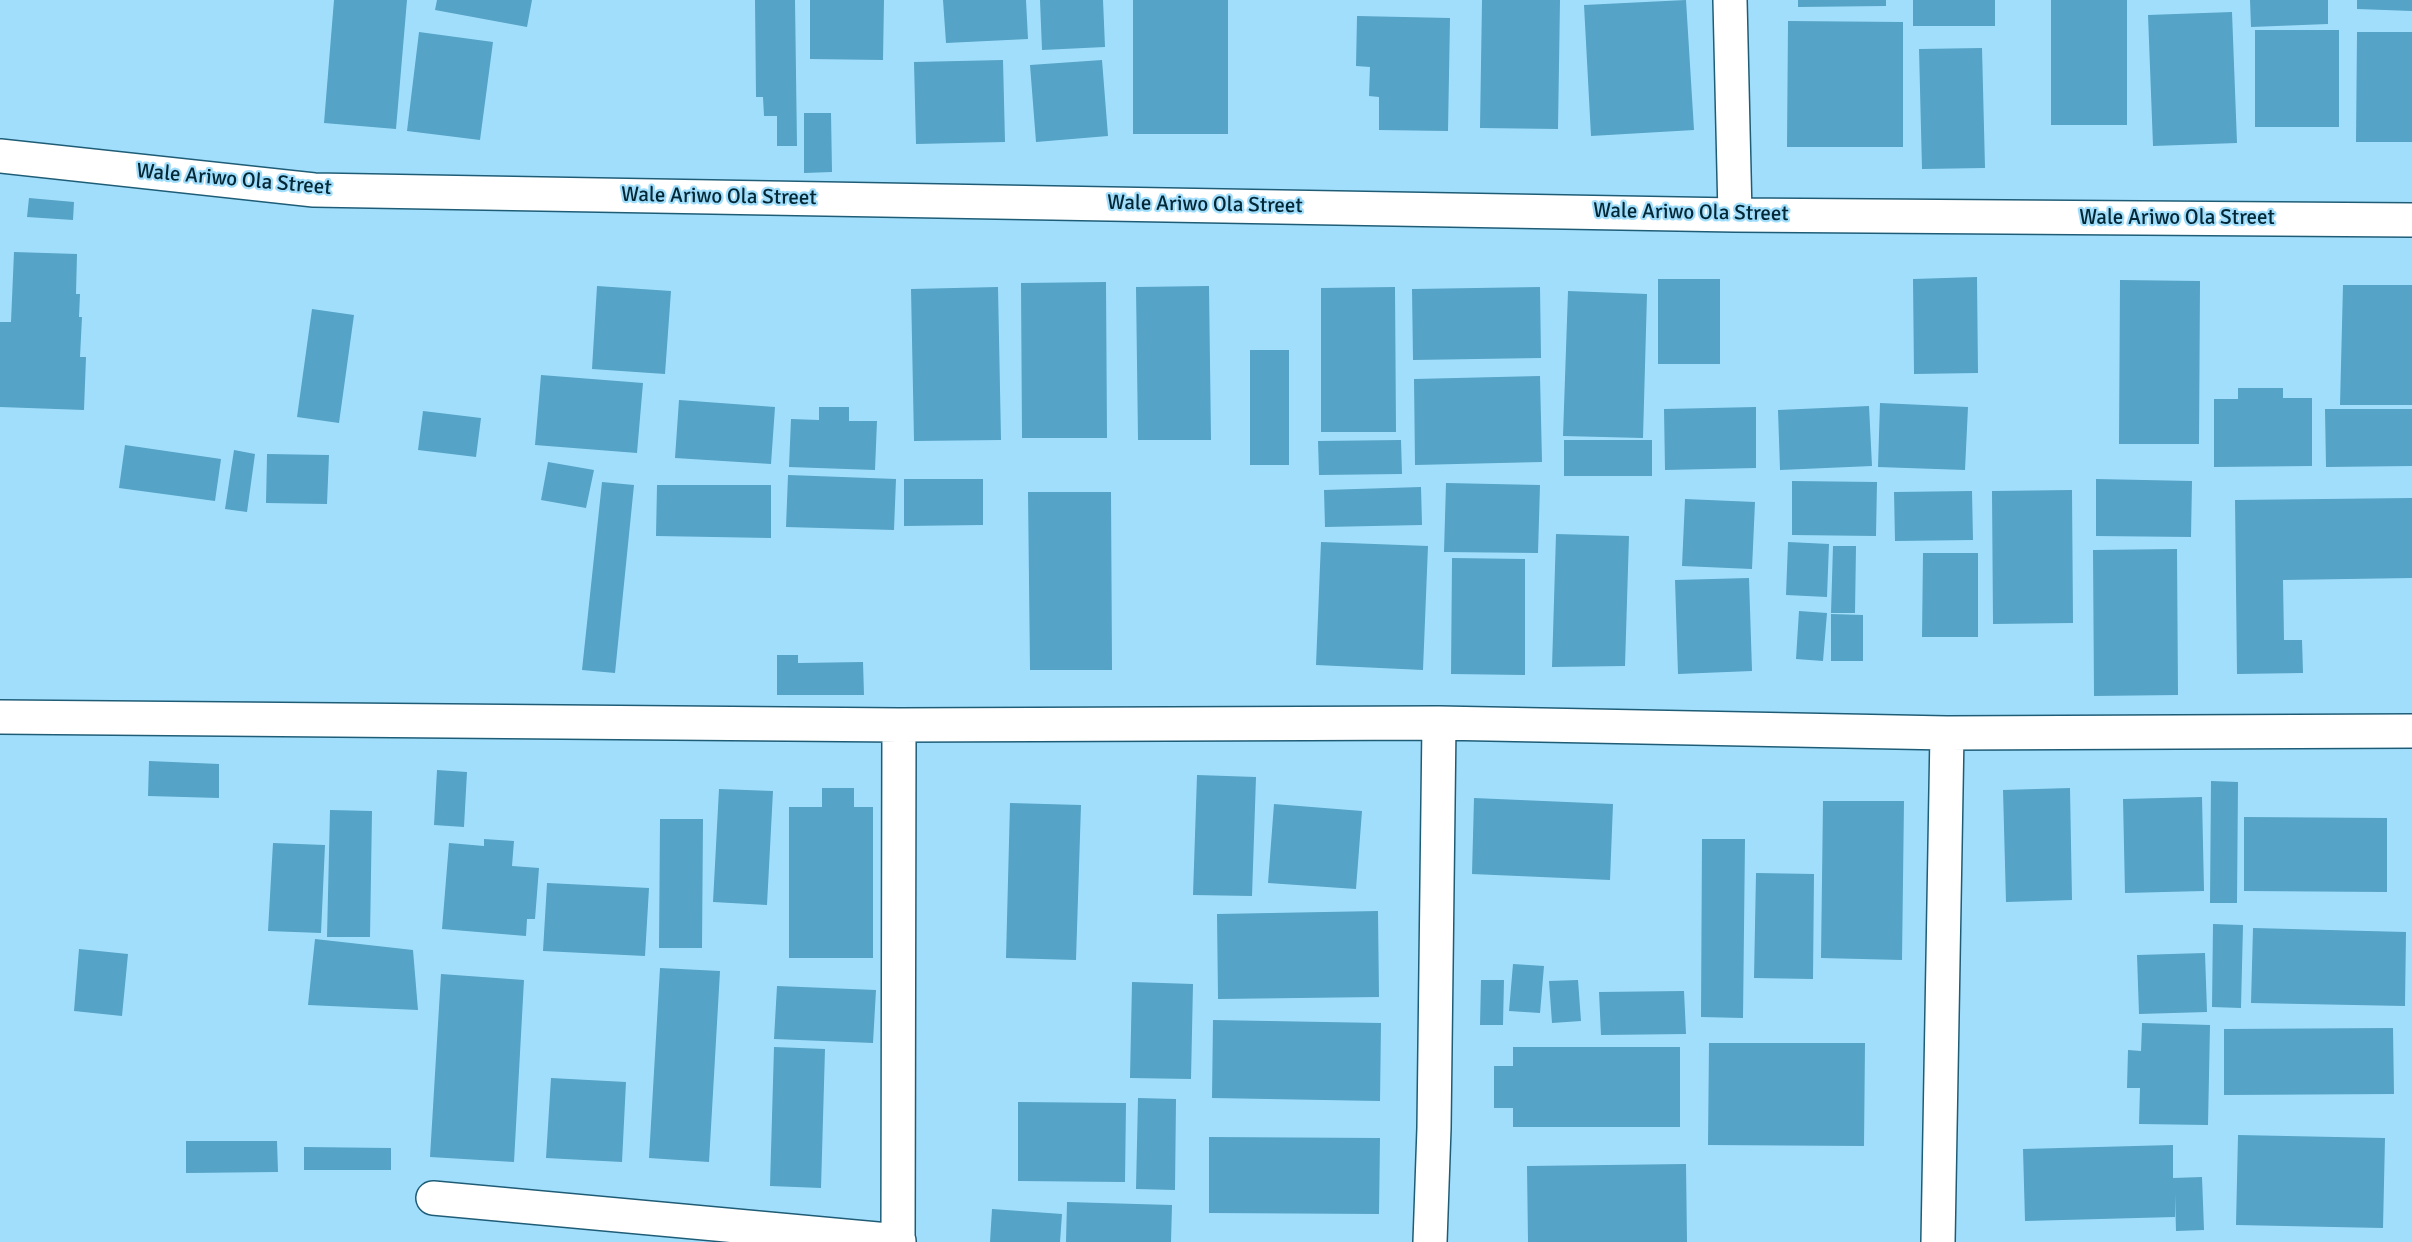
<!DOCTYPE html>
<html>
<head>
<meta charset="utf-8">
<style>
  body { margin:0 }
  canvas { display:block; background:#a1defc }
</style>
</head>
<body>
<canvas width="2412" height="1242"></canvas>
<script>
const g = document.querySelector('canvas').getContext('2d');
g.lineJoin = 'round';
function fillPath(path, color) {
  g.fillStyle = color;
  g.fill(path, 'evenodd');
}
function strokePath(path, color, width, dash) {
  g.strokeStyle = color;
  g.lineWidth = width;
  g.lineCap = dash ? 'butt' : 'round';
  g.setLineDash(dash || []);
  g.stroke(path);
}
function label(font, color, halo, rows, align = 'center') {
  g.font = font + ' Signika,sans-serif';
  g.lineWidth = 4.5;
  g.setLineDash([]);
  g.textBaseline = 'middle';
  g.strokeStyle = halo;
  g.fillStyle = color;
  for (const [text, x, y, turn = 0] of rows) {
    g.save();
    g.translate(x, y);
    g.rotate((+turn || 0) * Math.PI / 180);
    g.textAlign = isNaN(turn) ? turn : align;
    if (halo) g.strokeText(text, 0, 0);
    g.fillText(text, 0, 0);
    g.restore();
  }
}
fillPath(new Path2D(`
  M334,0H407L396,129L324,123Z
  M437,0H532L527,27L435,10Z
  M755,0H795L797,146H777V116H764L763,97H756Z
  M810,0H884L883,60L810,59Z
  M943,0H1026L1028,39L946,43Z
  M1040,0H1103L1105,47L1042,50Z
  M1133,0H1228V134H1133Z
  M1482,0H1560L1558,129L1480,128Z
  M1686,0L1694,130L1591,136L1584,5Z
  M1798,0H1886V6L1798,7Z
  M1913,0H1995V26H1913Z
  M2051,0H2127V125H2051Z
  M2250,0H2328V24L2251,27Z
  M2357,0H2412V11L2357,9Z
  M2232,12L2237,143L2153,146L2148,15Z
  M1357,16L1450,18L1448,131L1379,130V97L1369,96L1370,67L1356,66Z
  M1788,21L1903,22V147H1787Z
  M2255,30H2339V127H2255Z
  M419,32L493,42L480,140L407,131Z
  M2357,32H2412V142H2356Z
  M1982,48L1985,168L1922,169L1919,49Z
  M1003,60L1005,142L916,144L914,62Z
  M1102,60L1108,136L1036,142L1030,65Z
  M804,113H831L832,172L804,173Z
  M29,198L74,202L73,220L27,217Z
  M14,252L77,254L76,294H80L79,317H82L80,357H86L84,410L0,407V322H11Z
  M1977,277L1978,373L1914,374L1913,279Z
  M1658,279H1720V364H1658Z
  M2120,280L2200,281L2199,444H2119Z
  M1106,282L1107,438H1022L1021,283Z
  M2343,285H2412V405H2340Z
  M597,286L671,291L665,374L592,369Z
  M1209,286L1211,440H1138L1136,287Z
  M998,287L1001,440L914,441L911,289Z
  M1395,287L1396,432H1321V288Z
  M1540,287L1541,358L1413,360L1412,289Z
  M1568,291L1647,294L1643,438L1563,436Z
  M312,309L354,315L339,423L297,417Z
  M1250,350H1289V465H1250Z
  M541,375L643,383L637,453L535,445Z
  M1540,376L1542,462L1415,465L1414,379Z
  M2238,388H2283V398H2312V466L2214,467V399H2238Z
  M679,400L775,407L771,464L675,458Z
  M1880,403L1968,407L1965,470L1878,467Z
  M1869,406L1872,466L1780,470L1778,410Z
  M819,407H849V421H877L875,470L789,467L791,419L819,420Z
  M1756,407V468L1665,470L1664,409Z
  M2325,409H2412V466L2326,467Z
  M423,411L481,418L476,457L418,450Z
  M1401,440L1402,474L1319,475L1318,441Z
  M1564,440H1652V476H1564Z
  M125,445L221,459L215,501L119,488Z
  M234,450L255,454L247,512L225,509Z
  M267,454L329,455L327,504L266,503Z
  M548,462L594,470L586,508L541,500Z
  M788,475L896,479L894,530L786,527Z
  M904,479H983V525L904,526Z
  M2096,479L2192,481L2191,537L2096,536Z
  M1792,481L1877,482L1876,536L1792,535Z
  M602,482L634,485L615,673L582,670Z
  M1446,483L1540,485L1538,553L1444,552Z
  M657,485H771V538L656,536Z
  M1421,487L1422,525L1325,527L1324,490Z
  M2072,490L2073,623L1993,624L1992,491Z
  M1972,491L1973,540L1895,541L1894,492Z
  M1028,492H1111L1112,670H1030Z
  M2412,498V578L2283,580L2284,640H2302L2303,673L2237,674L2235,500Z
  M1685,499L1755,502L1752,569L1682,566Z
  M1556,534L1629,536L1625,666L1552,667Z
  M1321,542L1428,546L1423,670L1316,665Z
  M1788,542L1829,544L1827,597L1786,595Z
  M1833,546H1856L1855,613H1831Z
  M2177,549L2178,695L2094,696L2093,550Z
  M1923,553H1978V637H1922Z
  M1452,558L1525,559V675L1451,674Z
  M1749,578L1752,671L1678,674L1675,580Z
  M1799,611L1827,613L1823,661L1796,659Z
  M1831,614L1863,615V661H1831Z
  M777,655H798V663L863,662L864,695H777Z
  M149,761L219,764V798L148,796Z
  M437,770L467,772L464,827L434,825Z
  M1197,775L1256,777L1252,896L1193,895Z
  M2211,781L2238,782L2237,903H2210Z
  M822,788H854V807H873V958H789V807H822Z
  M2070,788L2072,900L2006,902L2003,790Z
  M719,789L773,791L767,905L713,902Z
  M2202,797L2204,891L2125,893L2123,799Z
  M1474,798L1613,804L1610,880L1472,874Z
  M1823,801H1904L1902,960L1821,958Z
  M1010,803L1081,805L1076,960L1006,958Z
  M1274,804L1362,811L1356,889L1268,883Z
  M330,810L372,811L370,937H327Z
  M2244,817L2387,818V892L2244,891Z
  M660,819H703L702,948H659Z
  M484,839L514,841L512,866L539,868L535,919H527L526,936L442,929L449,843L484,846Z
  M1702,839H1745L1743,1018L1701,1017Z
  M273,843L325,845L321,933L268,931Z
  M1756,873L1814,874L1813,979L1754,978Z
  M547,883L649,888L645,956L543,951Z
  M1378,911L1379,997L1218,999L1217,914Z
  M2213,924L2243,925L2241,1008L2212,1007Z
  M2253,928L2406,932L2405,1006L2251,1003Z
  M315,939L413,950L418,1010L308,1005Z
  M79,949L128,954L122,1016L74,1011Z
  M2205,953L2207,1012L2139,1014L2137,955Z
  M1513,964L1544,966L1540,1013L1509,1011Z
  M660,968L720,971L709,1162L649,1158Z
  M441,974L524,980L514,1162L430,1157Z
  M1481,980H1504L1503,1025H1480Z
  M1578,980L1581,1021L1552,1023L1549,981Z
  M1132,982L1193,984L1191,1079L1130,1078Z
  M777,986L876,990L873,1043L774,1039Z
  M1684,991L1686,1034L1601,1035L1599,992Z
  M1213,1020L1381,1023L1380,1101L1212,1098Z
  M2142,1023L2210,1025L2208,1125L2139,1124L2140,1088H2127L2128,1050L2141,1051Z
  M2393,1028L2394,1094L2224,1095V1029Z
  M1709,1043H1865L1864,1146L1708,1145Z
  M774,1047L825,1049L821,1188L770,1186Z
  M1513,1047H1680V1127H1513V1108H1494V1066H1513Z
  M551,1078L626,1082L622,1162L546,1158Z
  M1138,1098L1176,1099L1175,1190L1136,1189Z
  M1018,1102L1126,1103L1125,1182L1018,1181Z
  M2238,1135L2385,1138L2383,1228L2236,1225Z
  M1209,1137L1380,1138L1379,1214L1209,1213Z
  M186,1141H277L278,1172L186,1173Z
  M2173,1145V1178L2202,1177L2204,1230L2176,1231L2175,1194V1217L2025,1221L2023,1149Z
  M304,1147L391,1148V1170H304Z
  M1686,1164L1687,1242H1528L1527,1166Z
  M1067,1202L1172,1205L1171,1242H1066Z
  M992,1209L1062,1214L1060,1242H990Z`), '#55a3c6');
const minor = new Path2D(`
  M1730,0L1735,215
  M0,156L314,190L1735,215L2412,220
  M0,717L899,725
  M433,1198L899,1241
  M898,1242L899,725L1439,723L1947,733L2412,731
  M1430,1242L1434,1128L1439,723
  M1938,1242L1947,733`);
strokePath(minor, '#1f5d77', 36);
strokePath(minor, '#fff', 33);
label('21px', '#042735', '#a1defc', [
  ["Wale Ariwo Ola Street",234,180,5],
  ["Wale Ariwo Ola Street",719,197,1],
  ["Wale Ariwo Ola Street",1205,205,1],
  ["Wale Ariwo Ola Street",1691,213,1],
  ["Wale Ariwo Ola Street",2177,218]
]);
</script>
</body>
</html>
